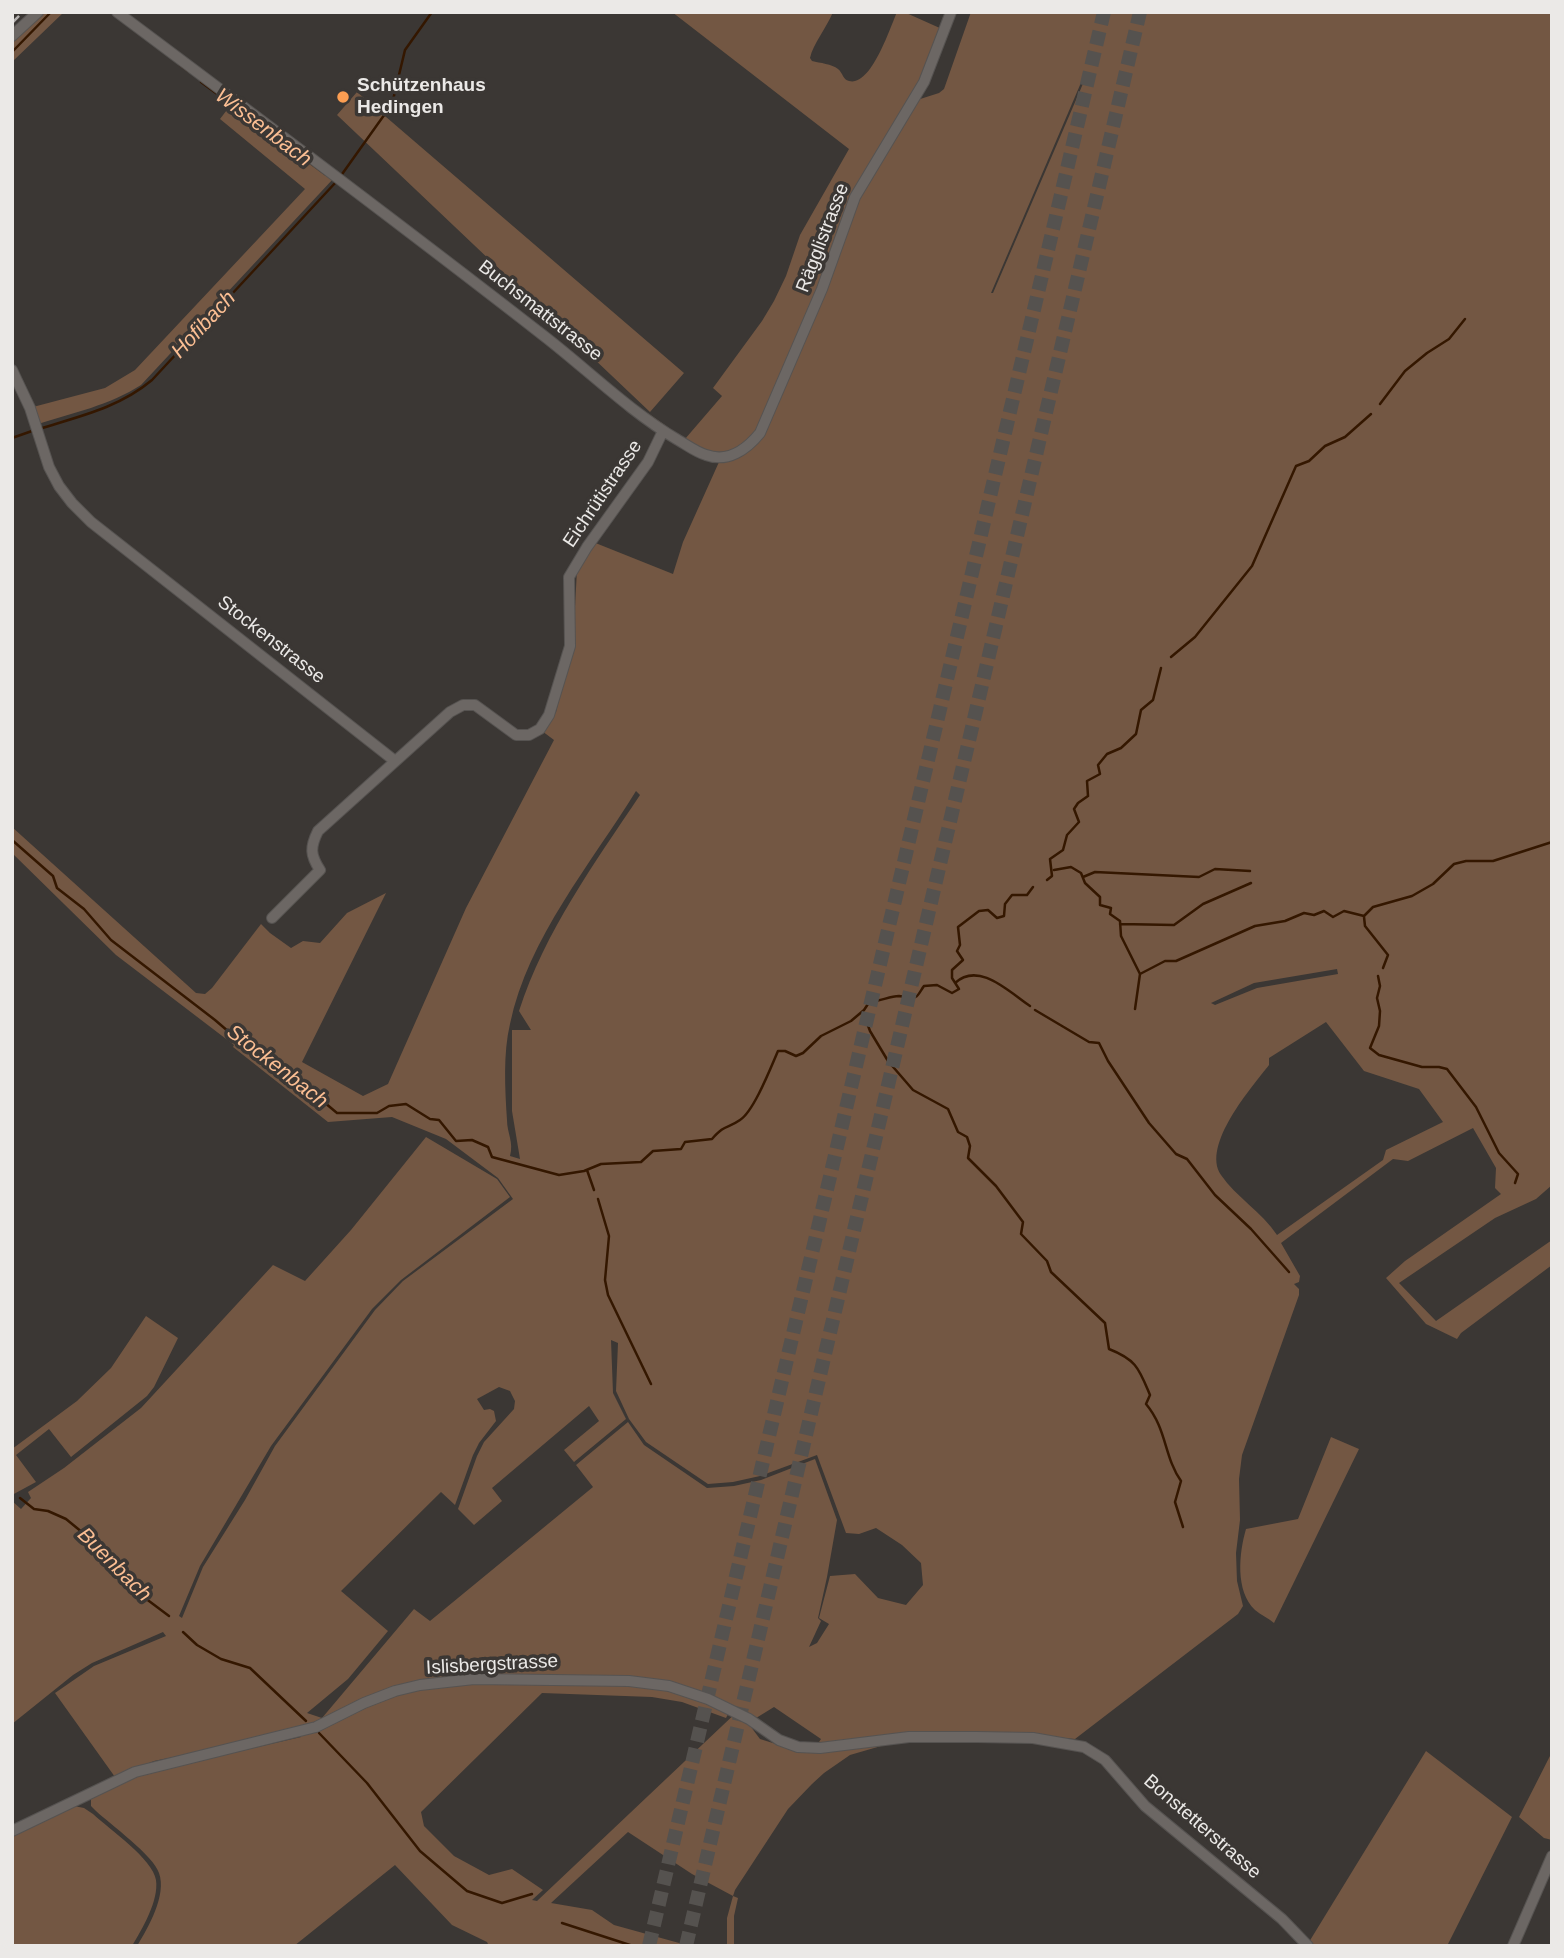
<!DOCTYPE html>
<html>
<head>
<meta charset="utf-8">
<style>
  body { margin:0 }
  #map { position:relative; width:1564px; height:1958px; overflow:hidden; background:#3b3734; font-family:Helvetica,sans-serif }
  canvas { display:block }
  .frame { position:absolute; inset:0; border:14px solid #ebe9e7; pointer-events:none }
</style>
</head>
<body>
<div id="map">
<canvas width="1564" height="1958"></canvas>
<div class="frame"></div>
</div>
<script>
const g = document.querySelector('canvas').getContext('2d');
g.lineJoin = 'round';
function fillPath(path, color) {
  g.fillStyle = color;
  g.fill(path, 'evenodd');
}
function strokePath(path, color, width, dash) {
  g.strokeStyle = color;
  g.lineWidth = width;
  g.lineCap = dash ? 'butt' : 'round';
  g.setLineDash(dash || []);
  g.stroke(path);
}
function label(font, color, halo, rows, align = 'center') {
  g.font = font + ' Helvetica,sans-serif';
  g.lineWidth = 7;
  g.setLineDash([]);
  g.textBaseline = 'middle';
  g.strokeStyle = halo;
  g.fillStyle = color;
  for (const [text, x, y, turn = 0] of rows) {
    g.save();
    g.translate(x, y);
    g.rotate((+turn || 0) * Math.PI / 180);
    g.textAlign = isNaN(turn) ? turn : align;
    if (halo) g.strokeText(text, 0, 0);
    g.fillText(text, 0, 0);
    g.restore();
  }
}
fillPath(new Path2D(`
  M42,12H64L12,62V41Z
  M672,12H833C827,27 813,44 810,58L812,61C820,63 832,64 838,69C843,73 843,80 849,81C871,87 890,28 897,12H904L942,29L916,92L868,169L758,432L729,453L704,451L666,429L636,405L685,439L722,396L713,388L762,321L774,301L786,276L800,235L849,149Z
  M971,12H1552V1185L1536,1199L1495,1218L1399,1283L1436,1321L1552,1240V1265L1461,1333L1457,1339L1426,1324L1386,1278L1405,1261L1501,1194L1495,1188L1496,1168L1473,1128L1408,1161L1393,1159L1281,1243L1300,1276L1299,1282L1294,1284L1299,1289V1295L1242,1455L1239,1479L1240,1520L1236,1553L1237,1581L1243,1606L1238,1614L1075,1739L1002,1732L894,1734L881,1746L850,1755L824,1773L812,1784L788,1809L735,1890L733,1896L738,1898L734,1916V1946H727V1918L733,1896L692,1874L628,1832L551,1903L592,1910L614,1925L690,1946H489L487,1942L452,1925L395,1865L294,1946H137C148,1928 167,1895 159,1873C154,1856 110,1824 96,1811L91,1806V1799L136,1775L301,1737L296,1732L154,1761L115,1777L55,1693L94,1666L166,1636L163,1632L92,1663L73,1675L12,1724V1501L21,1509L31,1498L28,1492L64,1468L141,1408L273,1265L305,1281L351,1230L426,1137L497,1179L510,1197L401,1280L372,1309L271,1446L200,1566L179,1616L182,1618L203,1567L245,1500L275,1446L375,1310L403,1281L513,1199L498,1178L446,1139L392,1117L328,1122L233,1047L234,1045L116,955L12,853V827L196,993L205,994L212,988L261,924L270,933L291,948L303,941L320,943L347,913L386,893L302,1062L363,1096L388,1084L466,908L554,740L542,731L556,712L573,643L577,570L593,542L673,574L683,542L719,462L742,454L763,434L830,279L850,219L864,187L917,100L939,93L944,89ZM1083,78L1085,79L993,293H991ZM636,791L640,795C594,864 545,931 519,1011L531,1030H512V1111L520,1159L510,1156C514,1142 507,1133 507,1120C505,1089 503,1053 510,1024C528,938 591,864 636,791ZM1337,969L1338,974L1257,988L1215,1005L1211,1003L1254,983ZM1326,1022L1364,1071L1419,1089L1443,1122L1386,1150L1383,1160L1277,1235C1262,1212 1236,1197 1221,1175C1201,1145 1252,1087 1269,1065V1058ZM611,1340L618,1343L616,1391L629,1419L646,1442L708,1484L733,1482L760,1476L817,1455L846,1533L859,1534L876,1528L902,1545L921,1563L923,1585L906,1605L878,1598L855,1574L830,1576L819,1618L829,1624L817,1643L809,1647L821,1621L818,1618L827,1577L837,1520L815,1459L761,1480L734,1486L707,1488L644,1445L628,1422L576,1465L593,1487L430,1621L414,1609L322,1718L307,1713L348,1679L388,1631L341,1591L441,1492L455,1505L473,1455L479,1443L496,1421L494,1411L490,1409L484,1410L477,1399L499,1387L510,1391L515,1401L514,1409L484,1442L477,1456L458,1509L474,1525L502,1501L492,1488L589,1406L599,1421L564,1450L574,1462L626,1419L613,1393ZM529,1675L650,1679L689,1688L740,1709L537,1901L532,1900L543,1890L512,1869L489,1875L454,1856L424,1826L421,1812L542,1693L652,1697L682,1702L726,1718L728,1714L726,1710C652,1679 593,1681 515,1682C482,1683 447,1683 414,1690C385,1697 360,1709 334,1722L325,1719C348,1707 370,1694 394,1687C438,1675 485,1676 529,1675ZM774,1707L821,1739L813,1751L795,1750L760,1739L748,1723Z
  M357,92L684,373L650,412L337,115Z
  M233,102L333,179L141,385C110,405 73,413 38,424L33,407L105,388L135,370L305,189L220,119Z
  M146,1316L178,1338L154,1387L147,1396L71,1457L49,1429L16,1455L36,1482L12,1495V1449L77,1401L111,1368Z
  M1331,1437L1359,1449L1274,1623C1268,1618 1261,1615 1255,1610C1235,1591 1239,1553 1246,1529L1298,1519Z
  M1426,1751L1512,1817L1447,1946H1313L1309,1942Z
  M1552,1752V1840L1544,1838L1519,1817Z
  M74,1806L84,1808L93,1814C109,1829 153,1859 156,1880C159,1901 142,1929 132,1946H12V1836Z`), '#735743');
strokePath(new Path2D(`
  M12,52L51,12
  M180,65L188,71
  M201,82L325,174
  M340,177L392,104L405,50L432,12
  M1380,404L1405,371L1427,353L1449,339L1465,319
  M42,428C81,416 120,407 152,380L336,182
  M12,438L32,431
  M1171,657L1195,637L1252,566L1296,466L1309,461L1325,446L1345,437L1371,414
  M12,840L53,876L57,888L84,909L111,940L215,1020L257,1056L281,1066L337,1113H377L389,1106L406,1104L430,1119L439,1120L456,1141L472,1140L488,1147L492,1157L559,1175L584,1171L601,1164L641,1162L653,1151L681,1149L685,1142L712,1139C725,1124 727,1129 740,1120C754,1111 771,1067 778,1051H785L796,1056L803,1053L821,1036L851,1021L864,1010L870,1001C881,1002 888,996 899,996C905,997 912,1000 917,996C918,996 923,987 924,986L937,985L952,993L959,989L952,978V970L963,960L957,951L960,945L958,927L979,911L988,910L997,918L1004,916L1005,904L1012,895H1027L1033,887
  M1054,870L1071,867L1081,873L1085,883L1100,897V905L1111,908L1110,914L1120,921L1121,936L1140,974L1135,1009
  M1083,877L1095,872L1199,877L1215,869L1250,871
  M1047,880L1052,876L1050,859L1063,850L1067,835L1079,822L1074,809L1078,803L1088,796L1087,781L1100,774L1098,765L1107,754L1121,748L1136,734L1141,710L1153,700L1161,668
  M1364,917L1365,926L1388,955L1383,968
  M1120,924L1174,925L1203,904L1251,883
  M1140,974L1165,961H1176L1255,926L1285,921L1304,913L1314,915L1324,911L1333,917L1344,911L1364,916L1373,907L1412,896L1433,884L1454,864L1466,861H1493L1552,842
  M1378,976L1380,986L1377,998L1380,1011L1379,1026L1370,1048L1379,1055L1422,1067H1439L1447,1069L1476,1107L1499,1153L1518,1174L1515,1183
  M955,983C979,961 1009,992 1030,1006
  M1035,1010L1089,1042L1099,1043L1108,1061L1149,1123L1176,1154L1187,1159L1215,1195L1251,1229L1289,1272
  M863,1012L870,1031L888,1061L913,1090L948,1109L958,1132L967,1137L970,1146L968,1158L996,1186L1023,1222L1021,1234L1047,1261L1051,1272L1105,1323L1109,1349C1137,1360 1139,1369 1150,1395L1146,1404C1167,1429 1164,1457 1181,1481L1175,1502L1183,1527
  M587,1170L594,1190
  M598,1199L609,1236L605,1280L608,1295L651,1384
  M20,1498L34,1509L48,1511L66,1519L94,1542L108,1562L137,1592L169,1616
  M183,1632L197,1645L221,1659L250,1668L306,1721
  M319,1733L367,1783L420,1851L467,1891L502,1903L532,1894
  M562,1923L633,1946`), '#341700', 2.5);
strokePath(new Path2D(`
  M649,1946L1104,12
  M686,1946L1140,12`), '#55524f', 14, [14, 7]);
const minor = new Path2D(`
  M117,12C260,119 403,226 544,336C588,370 629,411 678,440C687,445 696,452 706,455C728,463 747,449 760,433L822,289L855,197L924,82L951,12
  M12,36L38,12
  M12,370L30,408L49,467L59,486L72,503L91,522L395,761
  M272,918L320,870C310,855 310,847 318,831L450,712L463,705H475L516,735H529L540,729L549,715L570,646L569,577L587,547L648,462L663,431
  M12,1831L135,1772L316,1727L364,1703L395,1691L420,1685L474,1679L629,1681L669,1686L708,1699L749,1719L779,1740L798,1747L820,1748L909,1737H977L1033,1738L1084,1747L1105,1760L1145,1806L1282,1919L1308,1946
  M1513,1946L1552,1856`);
strokePath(minor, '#565351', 12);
strokePath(minor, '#6c6764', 10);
strokePath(new Path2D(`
  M12,23L23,12`), '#b5b2b0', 2.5, [10, 5]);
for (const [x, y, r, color] of [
  [343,97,7,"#fc9e52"]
]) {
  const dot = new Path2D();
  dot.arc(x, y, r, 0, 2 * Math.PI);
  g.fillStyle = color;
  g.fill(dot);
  strokePath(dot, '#3b3734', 2.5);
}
label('bold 19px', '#ebe9e7', '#3b3734', [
  ["Schützenhaus",357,86],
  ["Hedingen",357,108]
], 'left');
label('19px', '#ebe9e7', '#3b3734', [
  ["Rägglistrasse",823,238,-69],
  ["Buchsmattstrasse",540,311,38],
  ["Eichrütistrasse",603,494,-56],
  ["Stockenstrasse",271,640,38],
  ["Islisbergstrasse",492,1665,-3],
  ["Bonstetterstrasse",1202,1827,41]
]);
label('italic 21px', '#fbbe93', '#3b3734', [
  ["Wissenbach",263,128,37],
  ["Hofibach",204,325,-47],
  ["Stockenbach",277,1067,38],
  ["Buenbach",114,1565,45]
]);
</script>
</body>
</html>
